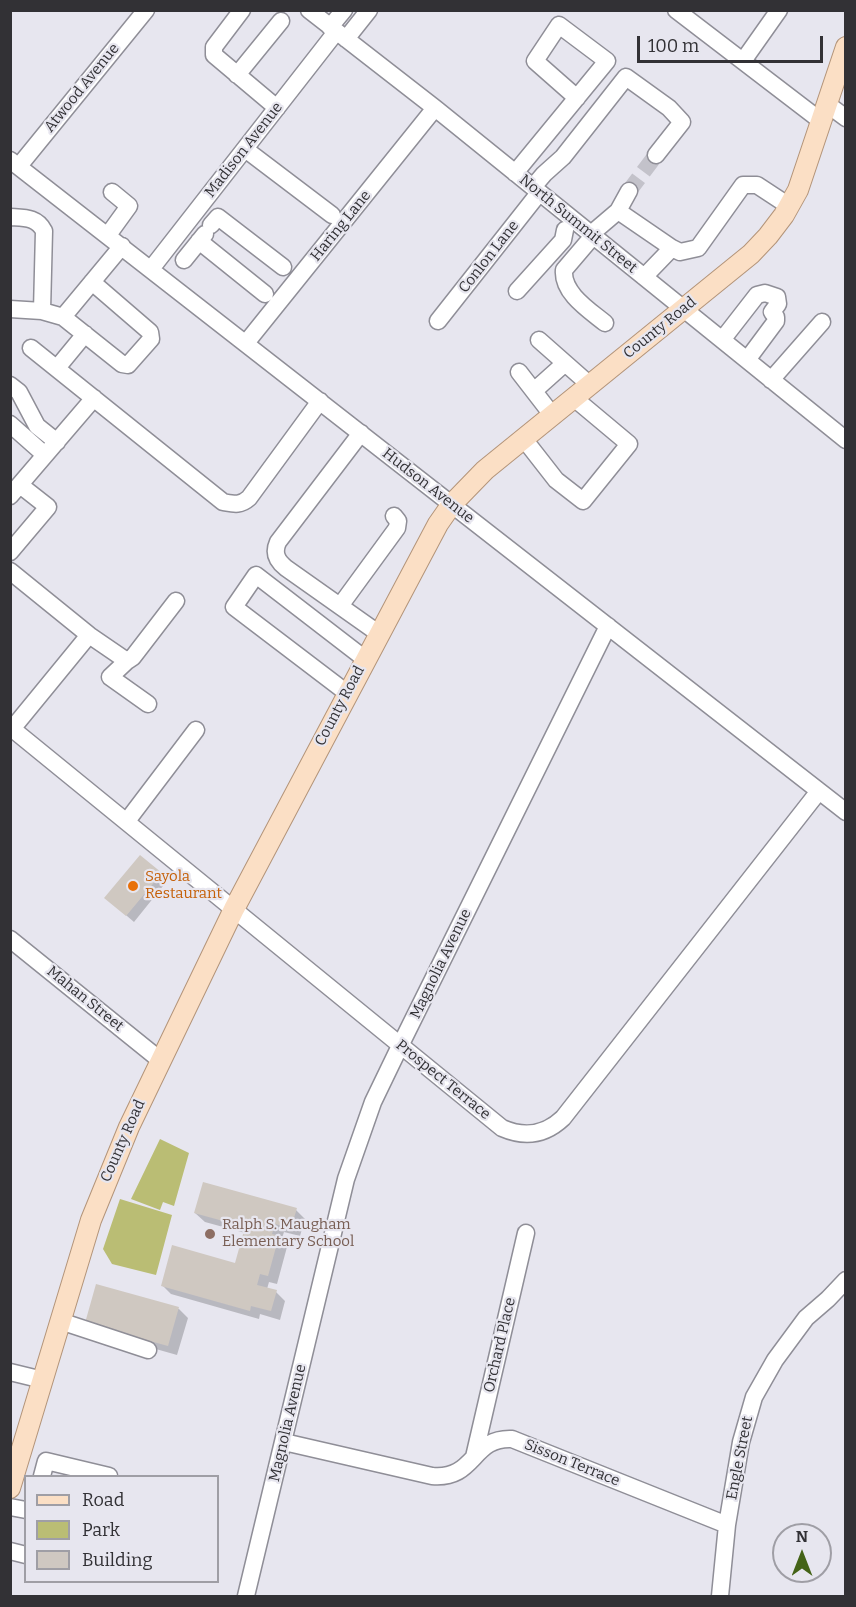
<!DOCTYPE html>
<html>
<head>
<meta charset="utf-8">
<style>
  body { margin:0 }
  #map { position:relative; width:856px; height:1607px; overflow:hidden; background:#e7e6ef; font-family:Bitter,serif }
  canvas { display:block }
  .frame { position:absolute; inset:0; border:12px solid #323135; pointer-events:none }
  .legend { position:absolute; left:24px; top:1475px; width:195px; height:108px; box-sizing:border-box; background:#e7e6ef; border:2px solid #9f9ea5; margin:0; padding:8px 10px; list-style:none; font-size:18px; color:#323135 }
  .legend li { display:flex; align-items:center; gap:12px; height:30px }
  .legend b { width:30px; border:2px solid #9f9ea5 }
  .north { position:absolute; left:772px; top:1523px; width:60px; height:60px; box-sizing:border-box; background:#e7e6ef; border:2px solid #9f9ea5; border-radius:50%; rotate:0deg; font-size:16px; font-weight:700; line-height:24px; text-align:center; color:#323135 }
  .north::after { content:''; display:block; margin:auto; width:21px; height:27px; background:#446317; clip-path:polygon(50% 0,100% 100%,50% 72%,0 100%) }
  .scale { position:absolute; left:637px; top:36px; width:186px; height:27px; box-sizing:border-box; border:3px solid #323135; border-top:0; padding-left:8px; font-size:18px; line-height:21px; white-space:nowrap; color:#323135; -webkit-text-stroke:4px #e7e6ef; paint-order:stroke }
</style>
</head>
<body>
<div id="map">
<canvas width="856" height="1607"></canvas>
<div class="frame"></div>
<ul class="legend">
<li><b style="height:8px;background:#fbdfc5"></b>Road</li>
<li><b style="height:16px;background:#babd74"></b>Park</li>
<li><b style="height:16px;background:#cfc8c1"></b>Building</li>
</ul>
<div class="north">N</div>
<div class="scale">100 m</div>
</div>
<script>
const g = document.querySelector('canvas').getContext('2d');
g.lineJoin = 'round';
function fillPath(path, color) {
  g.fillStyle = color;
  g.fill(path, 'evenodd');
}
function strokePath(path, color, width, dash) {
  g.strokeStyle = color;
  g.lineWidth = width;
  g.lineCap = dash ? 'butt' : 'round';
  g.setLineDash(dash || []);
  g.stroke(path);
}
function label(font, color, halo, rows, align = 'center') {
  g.font = font + ' Bitter,serif';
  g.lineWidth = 4.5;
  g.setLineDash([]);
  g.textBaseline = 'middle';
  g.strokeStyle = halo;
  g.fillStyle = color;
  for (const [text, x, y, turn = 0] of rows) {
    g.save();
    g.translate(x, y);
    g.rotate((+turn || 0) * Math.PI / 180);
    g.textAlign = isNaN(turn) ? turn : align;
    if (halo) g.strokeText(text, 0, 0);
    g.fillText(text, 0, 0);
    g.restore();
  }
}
fillPath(new Path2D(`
  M160,1139L189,1153L174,1206L163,1202L160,1210L131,1199Z
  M120,1199L172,1215L156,1275L112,1264L103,1249Z`), '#babd74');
fillPath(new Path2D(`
  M140,857L167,881L134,922L113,904Z
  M296,1210L305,1219L300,1236L284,1232L281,1241L287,1247L277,1284L269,1282L267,1289L276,1292L285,1301L280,1320L260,1314L259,1319L171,1294L162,1285L236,1265L245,1233L205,1222L195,1213Z
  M97,1286L179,1309L188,1318L177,1355L96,1332Z`), '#0003');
fillPath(new Path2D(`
  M140,855L162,873L126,916L104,898Z
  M203,1182L297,1208L291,1228L275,1224L272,1234L279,1236L268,1276L260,1274L257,1285L277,1290L271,1311L251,1306L250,1311L161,1286L172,1245L235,1263L245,1227L194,1213Z
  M96,1284L179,1307L168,1346L85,1323Z`), '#cfc8c1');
strokePath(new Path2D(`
  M629,191L656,155`), '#c3c2ca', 16, [16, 8]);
const minor = new Path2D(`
  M242,10L214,47V55L277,108
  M309,10L435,108L846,440
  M676,10L821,121
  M330,27L344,10
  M346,39L369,10
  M743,61L779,10
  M237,75L281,21
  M827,104L846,118
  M245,149L332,215
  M10,160L846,812
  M19,166L146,10
  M515,173L607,61L559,25L535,61L577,98
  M533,187L544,174L563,157L626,77L669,108L682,122L656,155
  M618,211L629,191
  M10,217C25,218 37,217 44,231L42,311
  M211,225L218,217L283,267
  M591,234L618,211L672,248L644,277
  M108,235L129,206L112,192
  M593,236L564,270C562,293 589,310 605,323
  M199,241L265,294
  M672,248L680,252L698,248L743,185H757L789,206
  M184,260L205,234
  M151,269L336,32
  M517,291L563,240L565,230
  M10,309L42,311L63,317L122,246
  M63,317L122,364L128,365L151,339L150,332L92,282
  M438,321L539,193
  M539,340L590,385
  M722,340L757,295L765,293L777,297L778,304L772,312L776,317V321L747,360
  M246,343L435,108
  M31,348L223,502C234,504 240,506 249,498L320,401
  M57,368L85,334
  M519,372L553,416
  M771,380L822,322
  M10,385L19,392L37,426L57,442
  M535,390L564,364
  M10,424L45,455
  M361,433L278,542C273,553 277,561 286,568L378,633
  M524,439L556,480L583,501L629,444L574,398
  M10,496L94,398
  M10,552L48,507L20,485
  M10,571L89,635L12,729
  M340,606L397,528L398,521L394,516
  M89,635L127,661L133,657L176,601
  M127,661L110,677L148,704
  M347,693L234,607L256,575L365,659
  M10,727L502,1128C525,1138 545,1135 563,1118L819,791
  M127,821L196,730
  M10,939L160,1060
  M60,1321L148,1350
  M10,1372L43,1380
  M284,1442L432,1476C476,1480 471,1437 512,1439L727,1525
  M474,1457L526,1233
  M42,1476L46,1461L109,1476
  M10,1507L26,1510
  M10,1551L26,1555
  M246,1596L346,1179L373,1102L400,1046L608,626
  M720,1596L727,1525L741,1442L754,1397L775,1360L806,1318L828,1299L846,1280`);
const major = new Path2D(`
  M10,1488L91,1220L129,1127L234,909L438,524L452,504L485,470L751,254L768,236L784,215L798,190L846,47`);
strokePath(minor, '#8f8e97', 19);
strokePath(major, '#b39479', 22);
strokePath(minor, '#fff', 16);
strokePath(major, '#fbdfc5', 20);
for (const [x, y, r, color] of [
  [133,886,6,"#e8710a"],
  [210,1234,6,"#8d6e63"]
]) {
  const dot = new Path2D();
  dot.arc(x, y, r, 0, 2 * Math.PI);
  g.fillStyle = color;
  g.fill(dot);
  strokePath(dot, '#e7e6ef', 2);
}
label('15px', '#323135', '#e7e6ef', [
  ["Atwood Avenue",82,88,-51],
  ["Madison Avenue",244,150,-52],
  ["North Summit Street",578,224,39],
  ["Haring Lane",341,226,-51],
  ["Conlon Lane",489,257,-52],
  ["County Road",660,328,-39],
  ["Hudson Avenue",428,486,38],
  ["County Road",340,706,-62],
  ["Magnolia Avenue",441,964,-64],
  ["Mahan Street",85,999,39],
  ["Prospect Terrace",443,1080,39],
  ["County Road",123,1141,-66],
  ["Orchard Place",500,1345,-77],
  ["Magnolia Avenue",288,1423,-77],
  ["Engle Street",740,1458,-79],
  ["Sisson Terrace",572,1463,22]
]);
label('15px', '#c56008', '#e7e6ef', [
  ["Sayola",145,877],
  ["Restaurant",145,894]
], 'left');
label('15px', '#785e54', '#e7e6ef', [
  ["Ralph S. Maugham",222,1225],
  ["Elementary School",222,1242]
], 'left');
</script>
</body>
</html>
